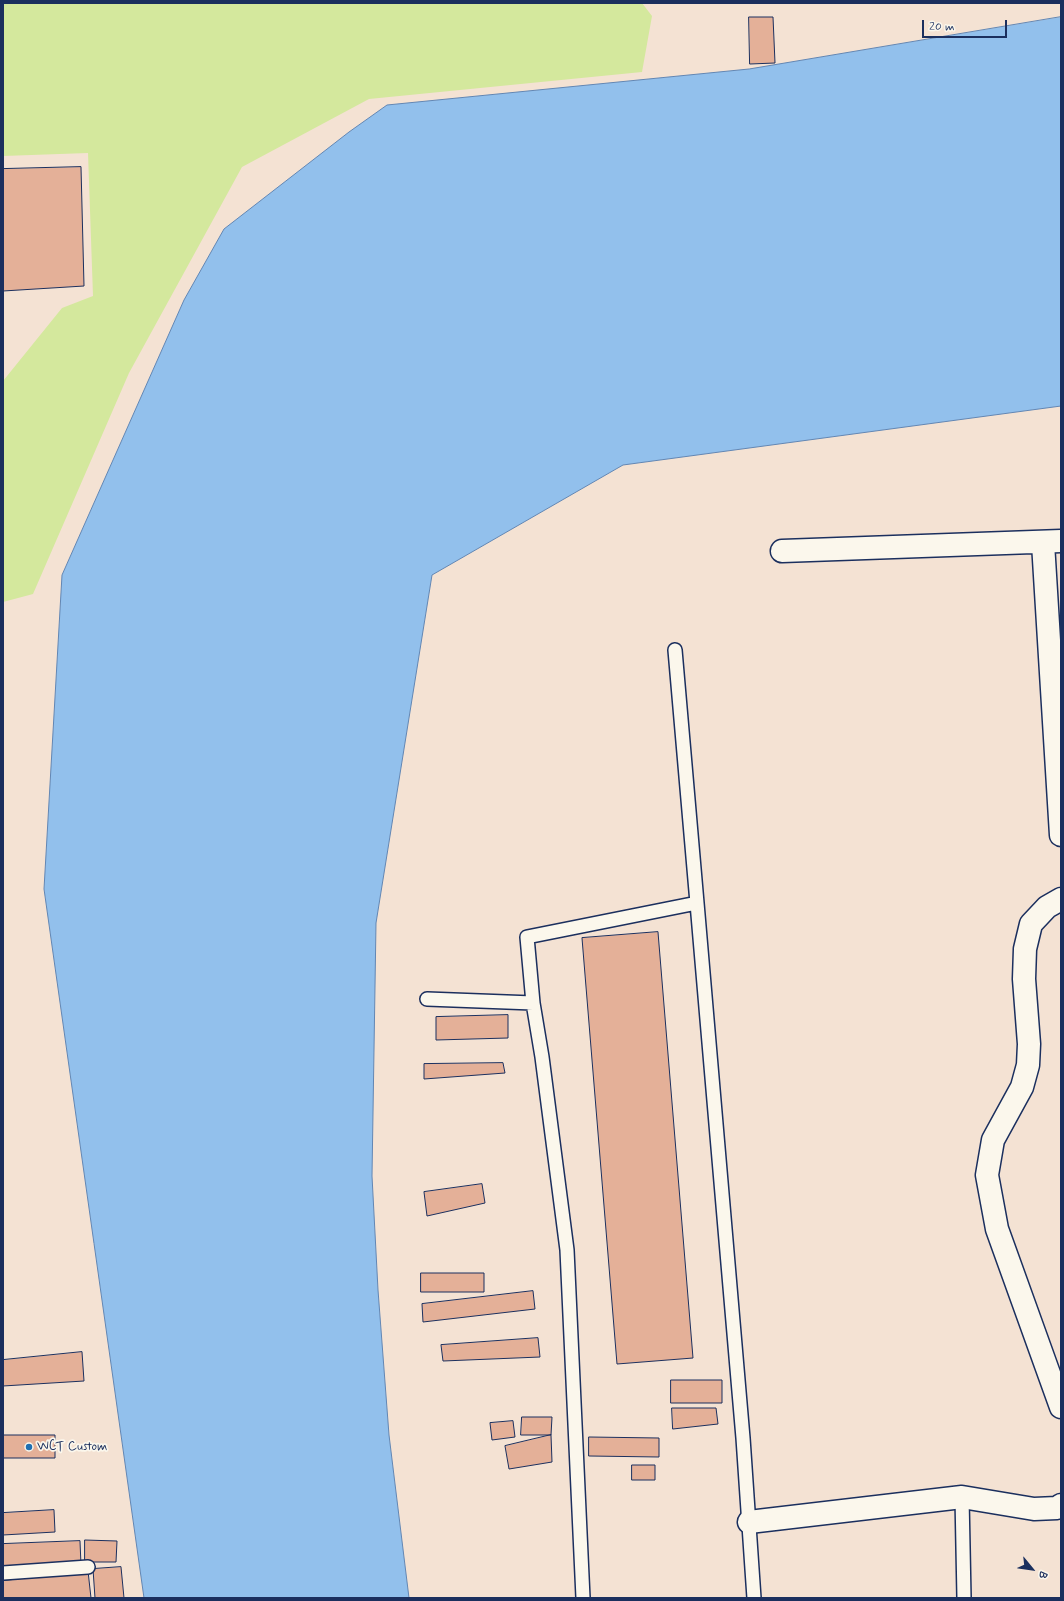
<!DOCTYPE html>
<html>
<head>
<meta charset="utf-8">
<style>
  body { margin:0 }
  #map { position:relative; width:1064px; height:1601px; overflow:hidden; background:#f4e2d3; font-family:Mynerve,sans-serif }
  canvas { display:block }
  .frame { position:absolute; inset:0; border:4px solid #1b2f5e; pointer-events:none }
  .north { position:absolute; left:1012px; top:1549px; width:40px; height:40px; -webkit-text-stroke:3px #fbf7ec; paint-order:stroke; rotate:119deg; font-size:11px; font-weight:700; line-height:16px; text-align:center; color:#1b2f5e }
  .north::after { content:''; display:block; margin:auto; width:14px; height:18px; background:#1b2f5e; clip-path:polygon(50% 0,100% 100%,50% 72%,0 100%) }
  .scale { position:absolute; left:922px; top:20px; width:85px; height:18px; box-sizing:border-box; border:2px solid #1b2f5e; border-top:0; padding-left:5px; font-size:12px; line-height:14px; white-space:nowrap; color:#1b2f5e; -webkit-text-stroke:3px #fbf7ec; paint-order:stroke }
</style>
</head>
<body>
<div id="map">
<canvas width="1064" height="1601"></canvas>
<div class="frame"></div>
<div class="north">B</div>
<div class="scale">20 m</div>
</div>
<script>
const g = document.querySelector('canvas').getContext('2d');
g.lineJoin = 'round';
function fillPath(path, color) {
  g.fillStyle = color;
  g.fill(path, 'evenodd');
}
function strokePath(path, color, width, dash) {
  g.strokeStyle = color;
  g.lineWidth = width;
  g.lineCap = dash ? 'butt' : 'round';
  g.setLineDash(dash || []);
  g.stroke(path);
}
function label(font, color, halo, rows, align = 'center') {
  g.font = font + ' Mynerve,sans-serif';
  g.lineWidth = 3.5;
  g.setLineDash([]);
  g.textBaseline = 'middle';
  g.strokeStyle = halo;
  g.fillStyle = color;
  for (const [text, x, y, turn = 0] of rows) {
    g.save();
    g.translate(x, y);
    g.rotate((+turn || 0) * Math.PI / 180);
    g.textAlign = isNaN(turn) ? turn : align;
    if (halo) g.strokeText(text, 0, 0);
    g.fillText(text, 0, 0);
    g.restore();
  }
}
fillPath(new Path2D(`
  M3,3H642L652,16L642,72L369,99L242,167L129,373L33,594L3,602V381L62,308L93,296L88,153L3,156Z`), '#d4e89d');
const water = new Path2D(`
  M1061,17V406L623,465L432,575L376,923L372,1176L378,1290L389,1435L409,1598H144L44,889L62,575L184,300L224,229L349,132L387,105L749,69Z`);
fillPath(water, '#92c0ec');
strokePath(water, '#6286b3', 1);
const building = new Path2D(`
  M749,17H773L775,63L750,64Z
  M81,167L84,286L3,291V169Z
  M658,932L693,1358L617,1364L582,938Z
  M508,1015V1038L436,1040V1017Z
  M503,1063L505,1073L424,1079V1064Z
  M482,1184L485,1203L427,1216L424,1192Z
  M421,1273H484V1292H421Z
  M533,1291L535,1309L423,1322L422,1304Z
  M538,1338L540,1357L443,1361L441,1345Z
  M82,1352L84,1381L3,1386V1360Z
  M671,1380H722V1403H671Z
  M672,1408H716L718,1424L673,1429Z
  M522,1417H552L551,1435H521Z
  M513,1421L515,1437L492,1440L490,1423Z
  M3,1435H55V1458H3Z
  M551,1435L552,1462L509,1469L505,1446Z
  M589,1437L659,1438V1457L589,1456Z
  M632,1465H655V1480H632Z
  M54,1510L55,1532L3,1535V1513Z
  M85,1540L117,1541L116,1562H85Z
  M80,1541L81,1565L3,1568V1544Z
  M121,1567L124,1598H95L93,1569Z
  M88,1571L91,1598H3V1581Z`);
fillPath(building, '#e4b098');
strokePath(building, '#1b2f5e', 1);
const service = new Path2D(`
  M675,650L697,903
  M427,999L533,1003
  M962,1497L964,1598
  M3,1573L88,1567
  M583,1598L567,1250L542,1057L533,1003L527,937L697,903L743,1438L754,1598`);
const minor = new Path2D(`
  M1043,543L1061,835
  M782,551L1061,541
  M1061,899L1047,907L1031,924L1025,949L1024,979L1029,1044L1028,1065L1022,1087L993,1140L987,1175L997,1229L1061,1407
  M749,1522L962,1497L1034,1509L1057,1508L1061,1505`);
strokePath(service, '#1b2f5e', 16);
strokePath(minor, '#1b2f5e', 25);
strokePath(service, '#fbf7ec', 13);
strokePath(minor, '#fbf7ec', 22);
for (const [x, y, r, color] of [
  [29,1447,4,"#1f6fb2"]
]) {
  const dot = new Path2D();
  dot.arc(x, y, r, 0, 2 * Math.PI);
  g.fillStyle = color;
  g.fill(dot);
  strokePath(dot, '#fbf7ec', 1.5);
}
label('13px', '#1b2f5e', '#fbf7ec', [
  ["WCT Custom",37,1447]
], 'left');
</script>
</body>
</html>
